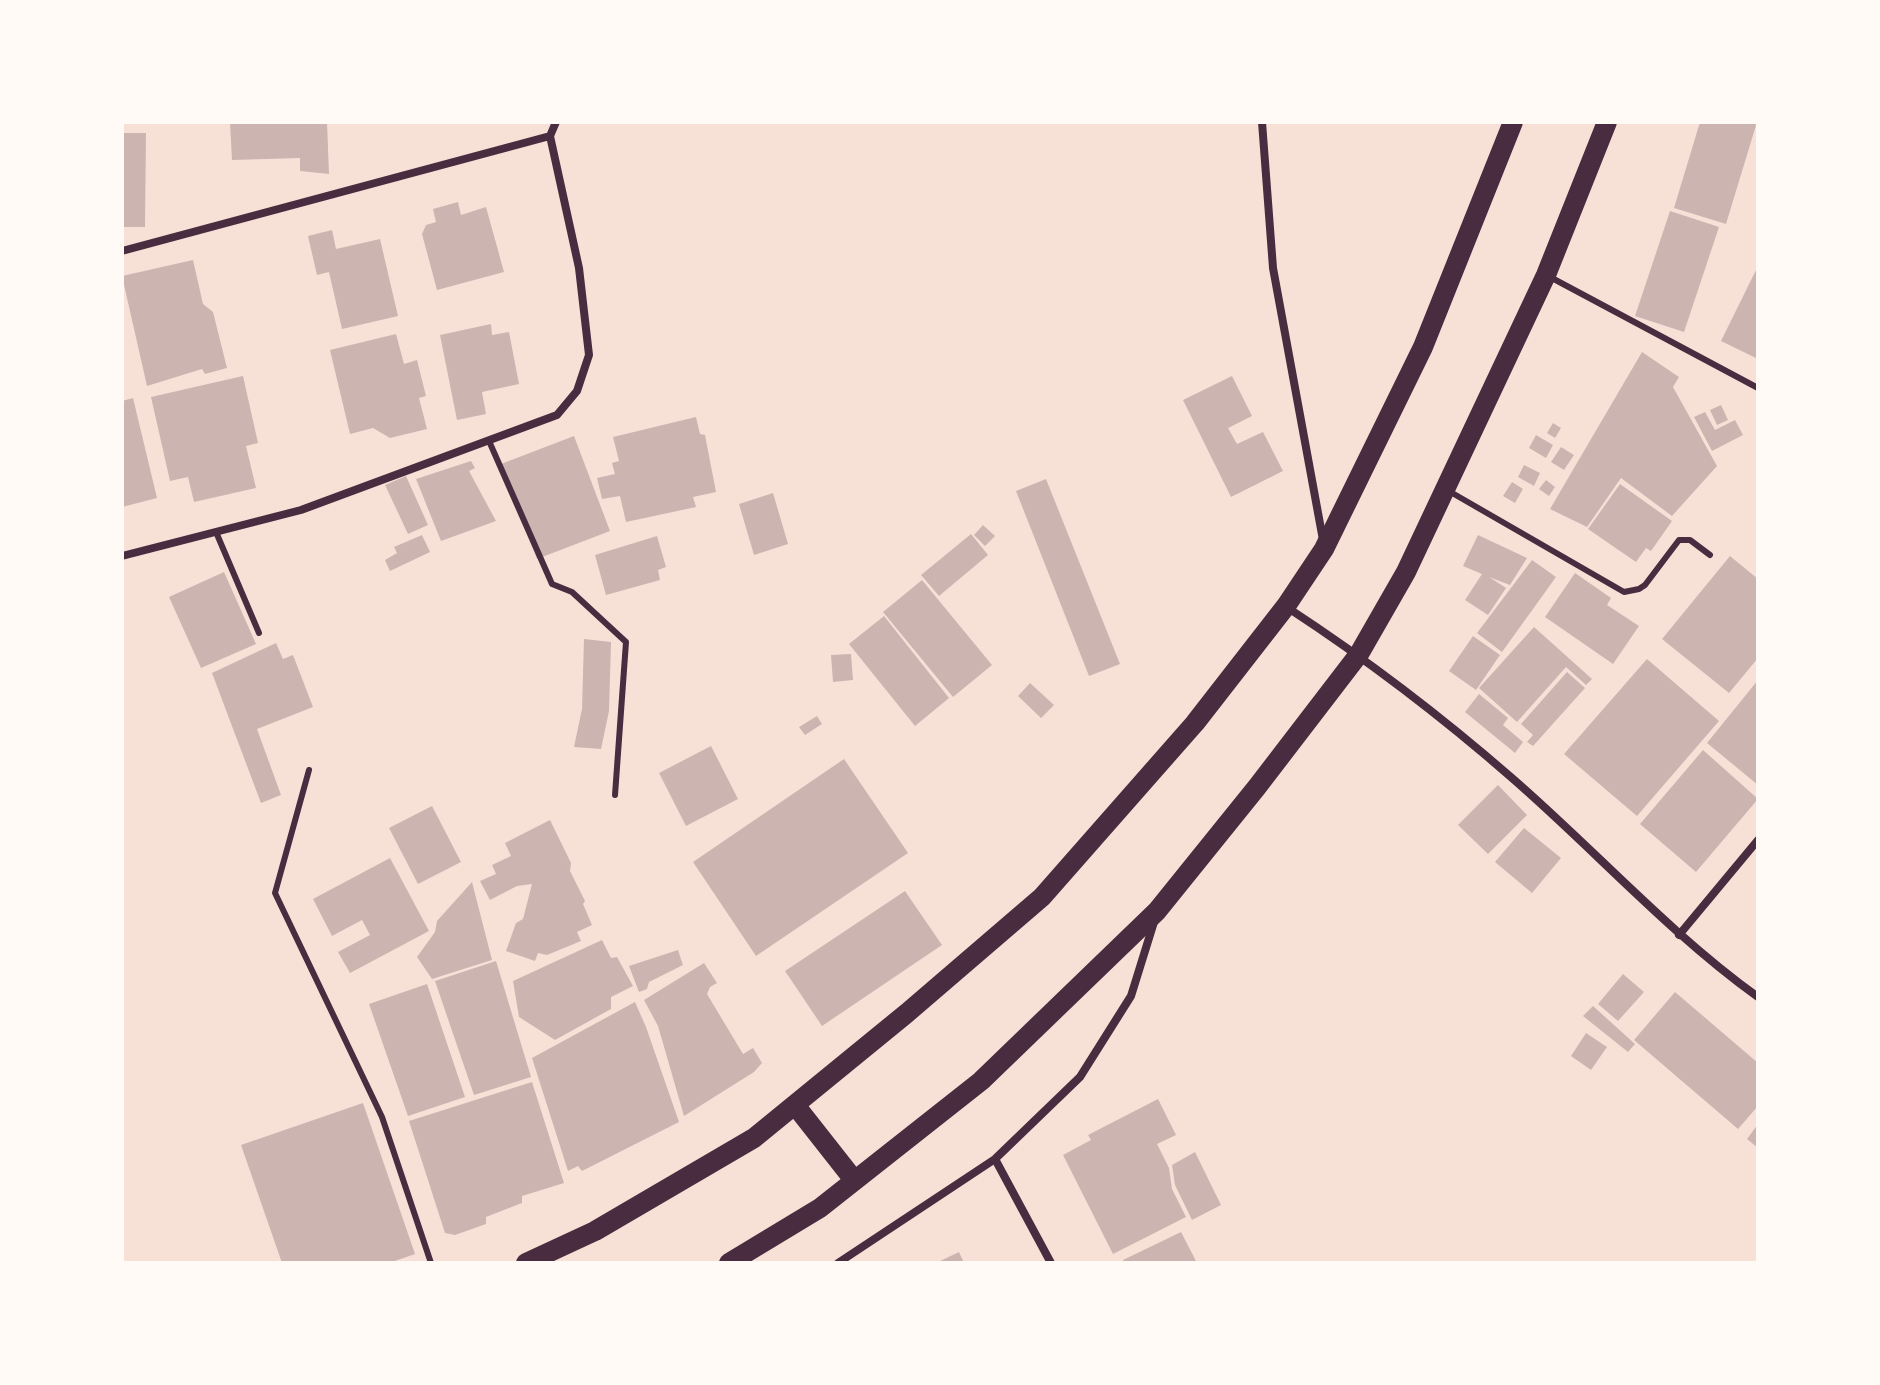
<!DOCTYPE html>
<html>
<head>
<meta charset="utf-8">
<style>
  body { margin:0 }
  #map { position:relative; width:1880px; height:1385px; overflow:hidden; background:#f7e1d7; font-family:"Open Sans",sans-serif }
  canvas { display:block }
  .frame { position:absolute; inset:0; border:124px solid #fffaf5; pointer-events:none }
</style>
</head>
<body>
<div id="map">
<canvas width="1880" height="1385"></canvas>
<div class="frame"></div>
</div>
<script>
const g = document.querySelector('canvas').getContext('2d');
g.lineJoin = 'round';
function fillPath(path, color) {
  g.fillStyle = color;
  g.fill(path, 'evenodd');
}
function strokePath(path, color, width, dash) {
  g.strokeStyle = color;
  g.lineWidth = width;
  g.lineCap = dash ? 'butt' : 'round';
  g.setLineDash(dash || []);
  g.stroke(path);
}
fillPath(new Path2D(`
  M230,122H327L329,174L300,171V158L232,160Z
  M1700,122H1757L1726,224L1674,208Z
  M122,133H146L145,227H122Z
  M458,202L461,215L486,207L504,272L437,290L422,234L426,225L436,222L433,209Z
  M1670,211L1719,227L1684,332L1635,316Z
  M332,230L336,249L380,239L398,316L342,329L329,272L317,275L308,236Z
  M193,260L203,304L213,312L227,368L205,374L202,369L147,386L122,276Z
  M1758,266V359L1721,341Z
  M491,324L492,335L509,332L519,384L482,392L486,414L457,420L440,335Z
  M396,334L404,364L417,360L426,396L419,398L427,429L390,438L373,428L350,434L330,350Z
  M1642,352L1679,377L1673,387L1717,466L1672,516L1621,478L1587,527L1550,509Z
  M243,376L258,443L246,446L256,488L194,502L188,477L170,481L151,397Z
  M1232,376L1252,416L1228,428L1237,444L1263,432L1283,471L1231,497L1183,400Z
  M133,398L157,498L122,507V401Z
  M1721,405L1728,420L1717,425L1710,410Z
  M1705,412L1715,430L1735,420L1743,435L1712,451L1694,417Z
  M696,417L700,434L705,435L716,492L693,497L696,507L626,522L620,496L602,499L597,478L615,474L612,463L619,461L613,437Z
  M1553,423L1561,428L1555,438L1547,433Z
  M1536,435L1553,445L1546,458L1529,448Z
  M574,436L610,531L537,559L501,464Z
  M1561,447L1574,455L1564,470L1551,462Z
  M471,461L475,468L469,471L496,521L441,541L416,479Z
  M1524,465L1540,473L1534,486L1518,477Z
  M406,476L428,525L408,534L385,485Z
  M1046,479L1120,664L1089,676L1016,491Z
  M1546,480L1555,487L1549,496L1539,489Z
  M1512,482L1523,489L1515,503L1503,496Z
  M1620,484L1672,521L1651,551L1646,548L1636,562L1588,529Z
  M773,493L788,544L754,555L739,504Z
  M983,525L995,536L985,546L974,535Z
  M971,534L988,555L939,596L921,575Z
  M422,535L430,552L390,571L385,560L397,553L394,547Z
  M1478,535L1527,558L1510,585L1489,577L1506,588L1488,615L1465,600L1482,574L1463,566Z
  M657,536L666,567L658,570L660,580L606,595L595,555Z
  M1730,556L1758,579V658L1729,693L1662,639Z
  M1532,560L1556,577L1502,652L1477,633Z
  M224,572L256,644L201,668L169,597Z
  M1575,573L1611,598L1607,605L1639,626L1613,664L1545,617Z
  M922,580L992,665L953,697L883,612Z
  M884,616L949,698L915,726L849,644Z
  M1534,627L1592,679L1586,685L1566,667L1517,722L1479,688Z
  M1473,636L1500,655L1476,690L1449,671Z
  M584,639L611,642L609,711L601,749L574,747L582,709Z
  M276,643L283,659L293,655L313,707L257,729L281,795L261,803L212,673Z
  M851,654L853,680L833,682L831,655Z
  M1647,659L1719,721L1637,816L1564,754Z
  M1567,672L1585,688L1533,746L1527,742L1533,735L1521,724Z
  M1758,680V785L1707,743Z
  M1030,683L1054,705L1041,718L1018,696Z
  M1479,694L1508,718L1503,725L1523,742L1515,753L1465,712Z
  M817,716L822,724L805,735L799,727Z
  M711,746L738,799L686,826L659,773Z
  M1703,750L1758,799L1696,872L1640,824Z
  M844,759L908,853L756,956L693,862Z
  M1498,785L1527,815L1488,854L1458,825Z
  M432,806L461,862L418,884L389,828Z
  M550,820L571,863L570,871L585,901L583,904L592,925L577,932L581,941L547,955L538,953L535,961L506,951L516,923L523,919L532,884L517,886L490,900L480,881L496,874L492,865L511,856L505,843Z
  M1524,828L1561,858L1532,893L1495,862Z
  M390,858L429,931L350,973L338,952L370,935L362,920L332,936L313,899Z
  M472,882L492,960L432,979L417,957L435,932L437,921Z
  M905,891L942,945L822,1026L785,971Z
  M602,940L611,958L617,957L633,986L611,997V1009L555,1040L519,1017L513,981Z
  M678,950L683,965L649,982L647,989L639,992L629,966Z
  M496,961L531,1077L474,1095L435,981Z
  M704,963L717,983L710,987L707,994L743,1054L753,1048L762,1063L754,1072L684,1116L658,1026L644,1000Z
  M1623,974L1644,992L1618,1021L1598,1004Z
  M427,984L465,1097L408,1116L369,1004Z
  M1675,992L1758,1063V1106L1738,1129L1634,1040Z
  M635,1002L646,1027L679,1122L582,1171L578,1166L568,1171L532,1058Z
  M1593,1006L1635,1044L1628,1052L1583,1016Z
  M1586,1033L1607,1047L1591,1070L1571,1056Z
  M532,1082L564,1183L522,1196V1203L486,1217V1224L455,1235L445,1233L409,1121Z
  M1158,1099L1176,1135L1157,1144L1169,1168L1172,1189L1186,1217L1113,1254L1063,1155L1091,1140L1088,1135Z
  M363,1103L415,1254L389,1263H282L241,1145Z
  M1758,1124V1148L1747,1139Z
  M1195,1152L1221,1205L1192,1220L1175,1185L1172,1165Z
  M1181,1232L1197,1263H1123V1260Z
  M959,1252L964,1263H936Z`), '#ccb4b1');
strokePath(new Path2D(`
  M1550,277L1758,388
  M489,441L552,584L572,592L626,642L615,795
  M1447,490L1624,592L1639,589L1645,585L1679,540H1690L1710,555
  M216,532L259,633
  M309,770L275,893L382,1117L431,1263`), '#4a2c40', 6);
strokePath(new Path2D(`
  M1262,122L1273,268L1323,540
  M122,251L550,136
  M122,556L301,510L557,415L577,391L589,355L579,268L550,136L556,122
  M1288,608C1366,659 1441,716 1512,778C1595,850 1668,932 1758,997
  M1679,935L1758,840
  M995,1159L1051,1263
  M838,1263L995,1159L1080,1077L1131,996L1154,922`), '#4a2c40', 8);
strokePath(new Path2D(`
  M795,1105L854,1180
  M526,1263L595,1231L754,1138L907,1013L1042,897L1195,723L1286,606L1324,549L1423,347L1513,122
  M729,1263L820,1208L981,1081L1157,911L1257,787L1359,654L1406,572L1546,275L1607,122`), '#4a2c40', 20);
</script>
</body>
</html>
